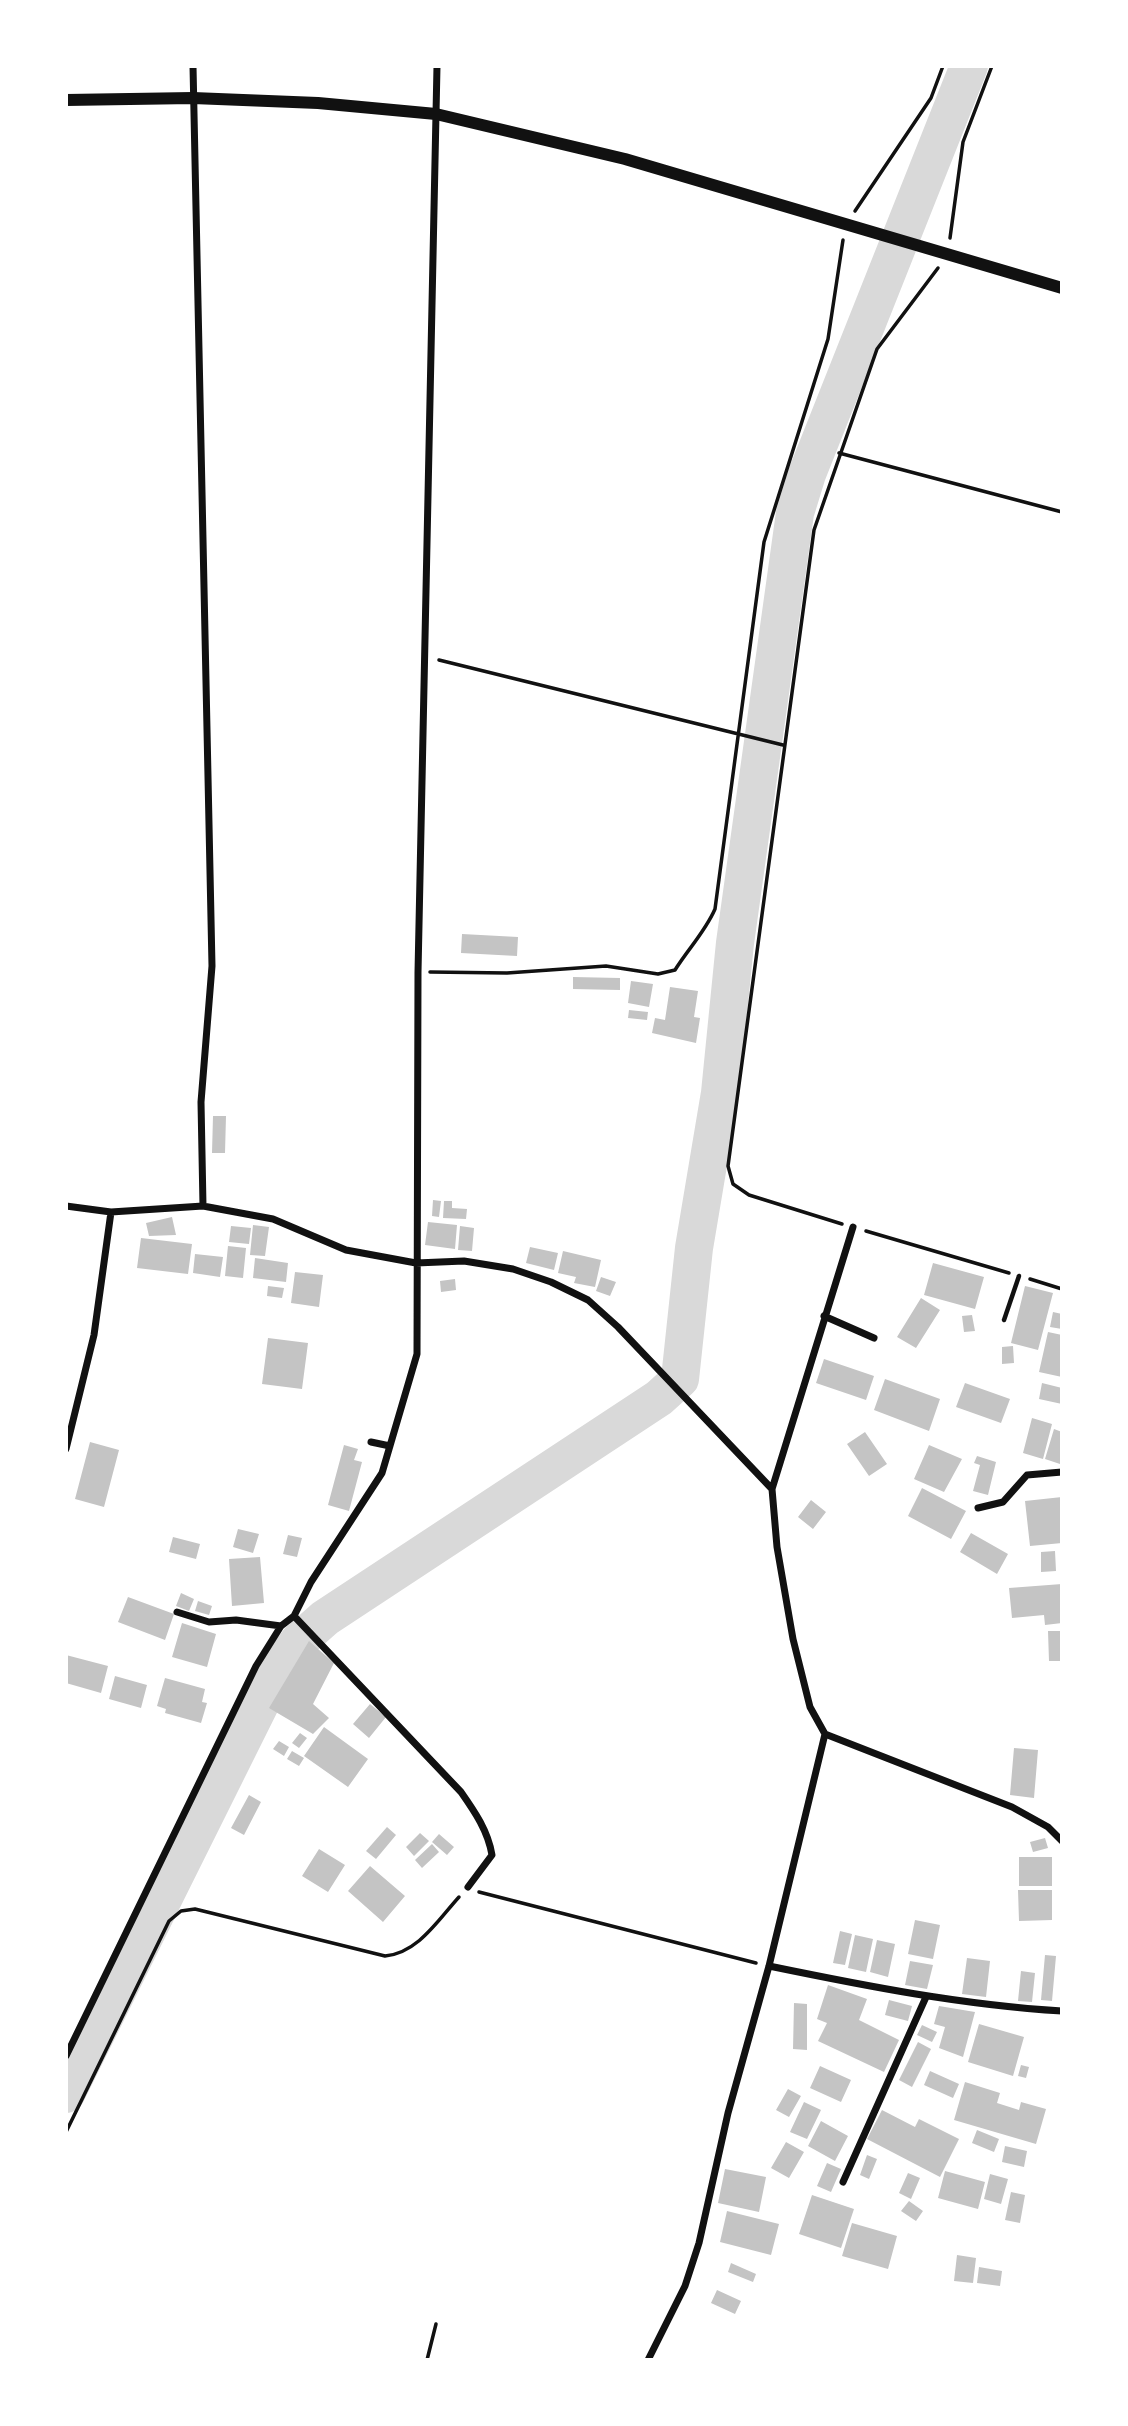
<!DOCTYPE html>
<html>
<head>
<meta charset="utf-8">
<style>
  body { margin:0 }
  #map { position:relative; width:1128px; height:2426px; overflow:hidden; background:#fff; font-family:"Golos Text",sans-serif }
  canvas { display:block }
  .frame { position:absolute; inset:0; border:68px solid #fff; pointer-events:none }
</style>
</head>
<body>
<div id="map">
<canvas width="1128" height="2426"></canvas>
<div class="frame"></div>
</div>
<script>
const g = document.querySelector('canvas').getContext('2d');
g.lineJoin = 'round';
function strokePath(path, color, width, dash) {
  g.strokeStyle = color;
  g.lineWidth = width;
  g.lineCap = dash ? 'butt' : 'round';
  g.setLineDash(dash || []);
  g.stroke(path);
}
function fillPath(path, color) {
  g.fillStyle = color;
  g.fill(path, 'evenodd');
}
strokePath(new Path2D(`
  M66,2094L277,1670L299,1641L325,1618L659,1398L680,1379L694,1248L720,1093L735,943L795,513L807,474L969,66`), '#d9d9d9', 38);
fillPath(new Path2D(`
  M462,934L518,937L517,956L461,953Z
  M573,977L620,978V990L573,989Z
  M631,981L653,984L649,1007L628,1003Z
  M670,987L698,991L694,1017L700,1018L696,1043L652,1033L655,1018L665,1020Z
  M629,1010L648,1012L647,1020L628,1018Z
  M213,1116H226L225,1153H212Z
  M433,1200L441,1201L439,1217L432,1216Z
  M444,1201H452V1208L467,1209L466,1219L443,1218Z
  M172,1217L176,1235L149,1236L146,1223Z
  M428,1222L457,1225L455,1249L425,1245Z
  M253,1225L269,1227L265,1256L250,1255Z
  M231,1226L251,1228L249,1244L229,1242Z
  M460,1226L474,1228L472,1251L458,1250Z
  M141,1238L192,1244L188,1274L137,1268Z
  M228,1246L246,1248L243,1278L225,1276Z
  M530,1247L558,1253L554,1270L526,1263Z
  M563,1251L601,1260L595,1287L574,1283L576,1277L558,1273Z
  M195,1254L223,1257L220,1277L193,1273Z
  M255,1258L288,1263L286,1282L253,1278Z
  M933,1263L984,1277L975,1309L924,1295Z
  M295,1272L323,1275L319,1307L291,1303Z
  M601,1277L616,1282L610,1296L596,1291Z
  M455,1279L456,1290L441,1292L440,1281Z
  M268,1286L284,1288L282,1298L267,1296Z
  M1025,1286L1053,1293L1038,1350L1011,1343Z
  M921,1298L940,1310L916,1348L897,1337Z
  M1053,1312L1062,1314V1329L1050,1327Z
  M972,1315L975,1331L964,1332L962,1316Z
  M1048,1332L1062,1335V1377L1039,1372Z
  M268,1338L308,1343L302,1389L262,1384Z
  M1013,1346L1014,1363L1002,1364V1347Z
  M824,1359L874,1376L866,1400L816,1383Z
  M885,1379L940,1399L929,1431L874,1410Z
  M965,1383L1010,1399L1001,1423L956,1407Z
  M1042,1383L1062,1388V1404L1039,1399Z
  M1032,1418L1052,1424L1043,1459L1023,1453Z
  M1054,1429L1062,1432L1060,1464L1045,1459Z
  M865,1432L887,1464L869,1476L847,1444Z
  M90,1442L119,1450L104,1507L75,1499Z
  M344,1445L358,1449L354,1460L362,1462L349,1511L328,1505Z
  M929,1445L962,1459L944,1492L914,1479Z
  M977,1456L996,1462L988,1495L973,1491L980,1465L974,1463Z
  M922,1488L966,1511L951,1539L908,1516Z
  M1062,1497V1543L1030,1546L1025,1501Z
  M811,1500L826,1512L813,1529L798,1517Z
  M238,1529L259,1534L253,1553L233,1547Z
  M971,1533L1008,1554L997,1574L960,1552Z
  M288,1535L302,1538L297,1557L283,1554Z
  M173,1537L200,1544L196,1559L169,1552Z
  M1055,1551L1056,1571L1041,1572V1552Z
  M260,1557L264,1603L232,1606L229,1559Z
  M1062,1584V1623L1045,1625L1044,1615L1012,1618L1009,1588Z
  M181,1593L194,1599L189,1611L176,1606Z
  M128,1597L174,1614L165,1640L118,1622Z
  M198,1601L212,1606L209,1615L195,1611Z
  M182,1623L216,1634L207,1667L172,1657Z
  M1048,1631H1062V1661H1049Z
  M309,1641L334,1663L313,1704L329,1718L313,1734L269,1708Z
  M66,1655L108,1666L101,1693L66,1683Z
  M115,1676L147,1685L141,1708L109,1699Z
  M165,1678L205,1689L202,1702L207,1703L201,1723L165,1713L166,1709L157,1706Z
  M370,1704L386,1717L369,1738L353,1724Z
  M324,1727L368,1759L348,1787L304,1756Z
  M300,1733L307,1738L299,1748L292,1743Z
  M279,1741L289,1747L284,1756L273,1749Z
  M1014,1748L1038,1750L1034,1798L1010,1795Z
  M292,1751L304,1758L299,1766L287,1759Z
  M249,1795L261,1802L244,1835L231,1828Z
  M387,1827L396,1835L376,1859L366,1851Z
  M420,1833L429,1841L414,1856L406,1847Z
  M439,1834L454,1847L447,1855L432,1842Z
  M1045,1838L1048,1848L1033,1852L1030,1842Z
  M432,1844L439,1852L422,1868L415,1860Z
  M319,1849L345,1865L328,1892L302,1876Z
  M1019,1857H1052V1886H1019Z
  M370,1866L405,1896L383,1922L348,1891Z
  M1018,1890H1052V1920L1019,1921Z
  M915,1920L940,1925L933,1959L908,1954Z
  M840,1931L852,1934L845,1965L833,1963Z
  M855,1935L873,1939L866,1972L848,1968Z
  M877,1940L895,1944L888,1977L870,1972Z
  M1045,1955L1056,1956L1052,2001L1041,2000Z
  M967,1958L990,1961L986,1997L962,1994Z
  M910,1961L933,1965L927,1989L905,1985Z
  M1021,1971L1035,1973L1032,2002L1018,2001Z
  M828,1985L867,1999L859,2020L899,2040L884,2072L818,2041L827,2023L817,2019Z
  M889,2000L912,2006L908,2021L885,2015Z
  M794,2003L807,2004V2050L793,2049Z
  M939,2006L975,2012L963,2057L939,2048L945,2027L934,2024Z
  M979,2024L1024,2037L1013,2076L968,2062Z
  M922,2025L937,2032L932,2042L917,2035Z
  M918,2042L931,2049L912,2087L899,2080Z
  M1021,2065L1029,2067L1026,2078L1018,2076Z
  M820,2066L851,2080L841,2102L810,2088Z
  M930,2071L959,2084L953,2098L924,2085Z
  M965,2082L1000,2093L997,2103L1019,2110L1021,2102L1046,2109L1036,2144L954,2120Z
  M788,2089L801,2096L789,2117L776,2110Z
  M804,2102L821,2110L807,2139L790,2132Z
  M882,2110L915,2127L919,2119L959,2139L940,2177L867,2139Z
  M821,2121L848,2136L835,2161L808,2146Z
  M977,2130L999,2139L994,2152L972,2143Z
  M786,2142L804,2152L789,2178L771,2168Z
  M1005,2146L1027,2151L1024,2167L1002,2162Z
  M867,2155L877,2159L869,2179L860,2175Z
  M827,2163L841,2169L831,2192L817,2186Z
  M725,2169L766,2177L759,2212L718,2203Z
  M945,2171L985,2182L978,2209L938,2198Z
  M908,2173L920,2178L911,2199L899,2193Z
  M990,2174L1008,2179L1001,2204L984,2199Z
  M1011,2192L1025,2195L1020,2223L1005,2220Z
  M812,2195L854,2209L841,2248L799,2234Z
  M909,2201L923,2211L916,2221L901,2211Z
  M727,2211L779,2224L771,2255L720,2242Z
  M852,2223L897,2236L888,2269L842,2256Z
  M957,2255L976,2258L973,2283L954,2281Z
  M731,2263L756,2274L753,2282L728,2272Z
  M979,2267L1002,2271L1000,2286L977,2283Z
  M717,2290L741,2301L735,2314L711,2303Z`), '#c4c4c4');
strokePath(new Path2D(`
  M855,211L931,98L943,66
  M950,238L963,142L992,66
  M839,453L1062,512
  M439,660L783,745
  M430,972L507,973L606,966L658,974L675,970C688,949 705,932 715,909L764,542L828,339L843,240
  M842,1224L749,1195L733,1184L728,1166L814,530L877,349L938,268
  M866,1231L1009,1273
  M1030,1279L1062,1289
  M479,1892L756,1963
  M66,2132L169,1921L181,1911L195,1909L385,1956C418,1953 438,1920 459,1897
  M427,2360L436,2324`), '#111', 3.5);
strokePath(new Path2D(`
  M1004,1320L1019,1276`), '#111', 4.5);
strokePath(new Path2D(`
  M193,66L212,966L201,1102L203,1206
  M66,1206L111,1212L203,1206L273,1219L346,1250L416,1263L464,1261L513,1269L551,1282L588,1300L618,1327L772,1489
  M853,1227L772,1489L777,1547L793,1639L810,1707L825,1734L1012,1807L1048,1827L1062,1841
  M824,1316L874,1338
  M371,1442L390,1446
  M66,1449L94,1335L111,1212
  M978,1508L1003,1502L1027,1475L1062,1472
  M177,1612L209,1622L236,1620L281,1626
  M294,1616L461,1792C475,1812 488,1831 492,1855L468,1887
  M769,1966C866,1986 962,2005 1062,2011
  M66,2056L256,1666L281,1626L294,1616L311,1582L382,1473L417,1354L418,972L437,66
  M843,2182L926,1997
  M648,2360L685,2286L699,2243L728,2113L769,1966L825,1734`), '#111', 7);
strokePath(new Path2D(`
  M66,100L193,98L318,103L436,114L625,159L1062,288`), '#111', 12);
</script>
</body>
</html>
